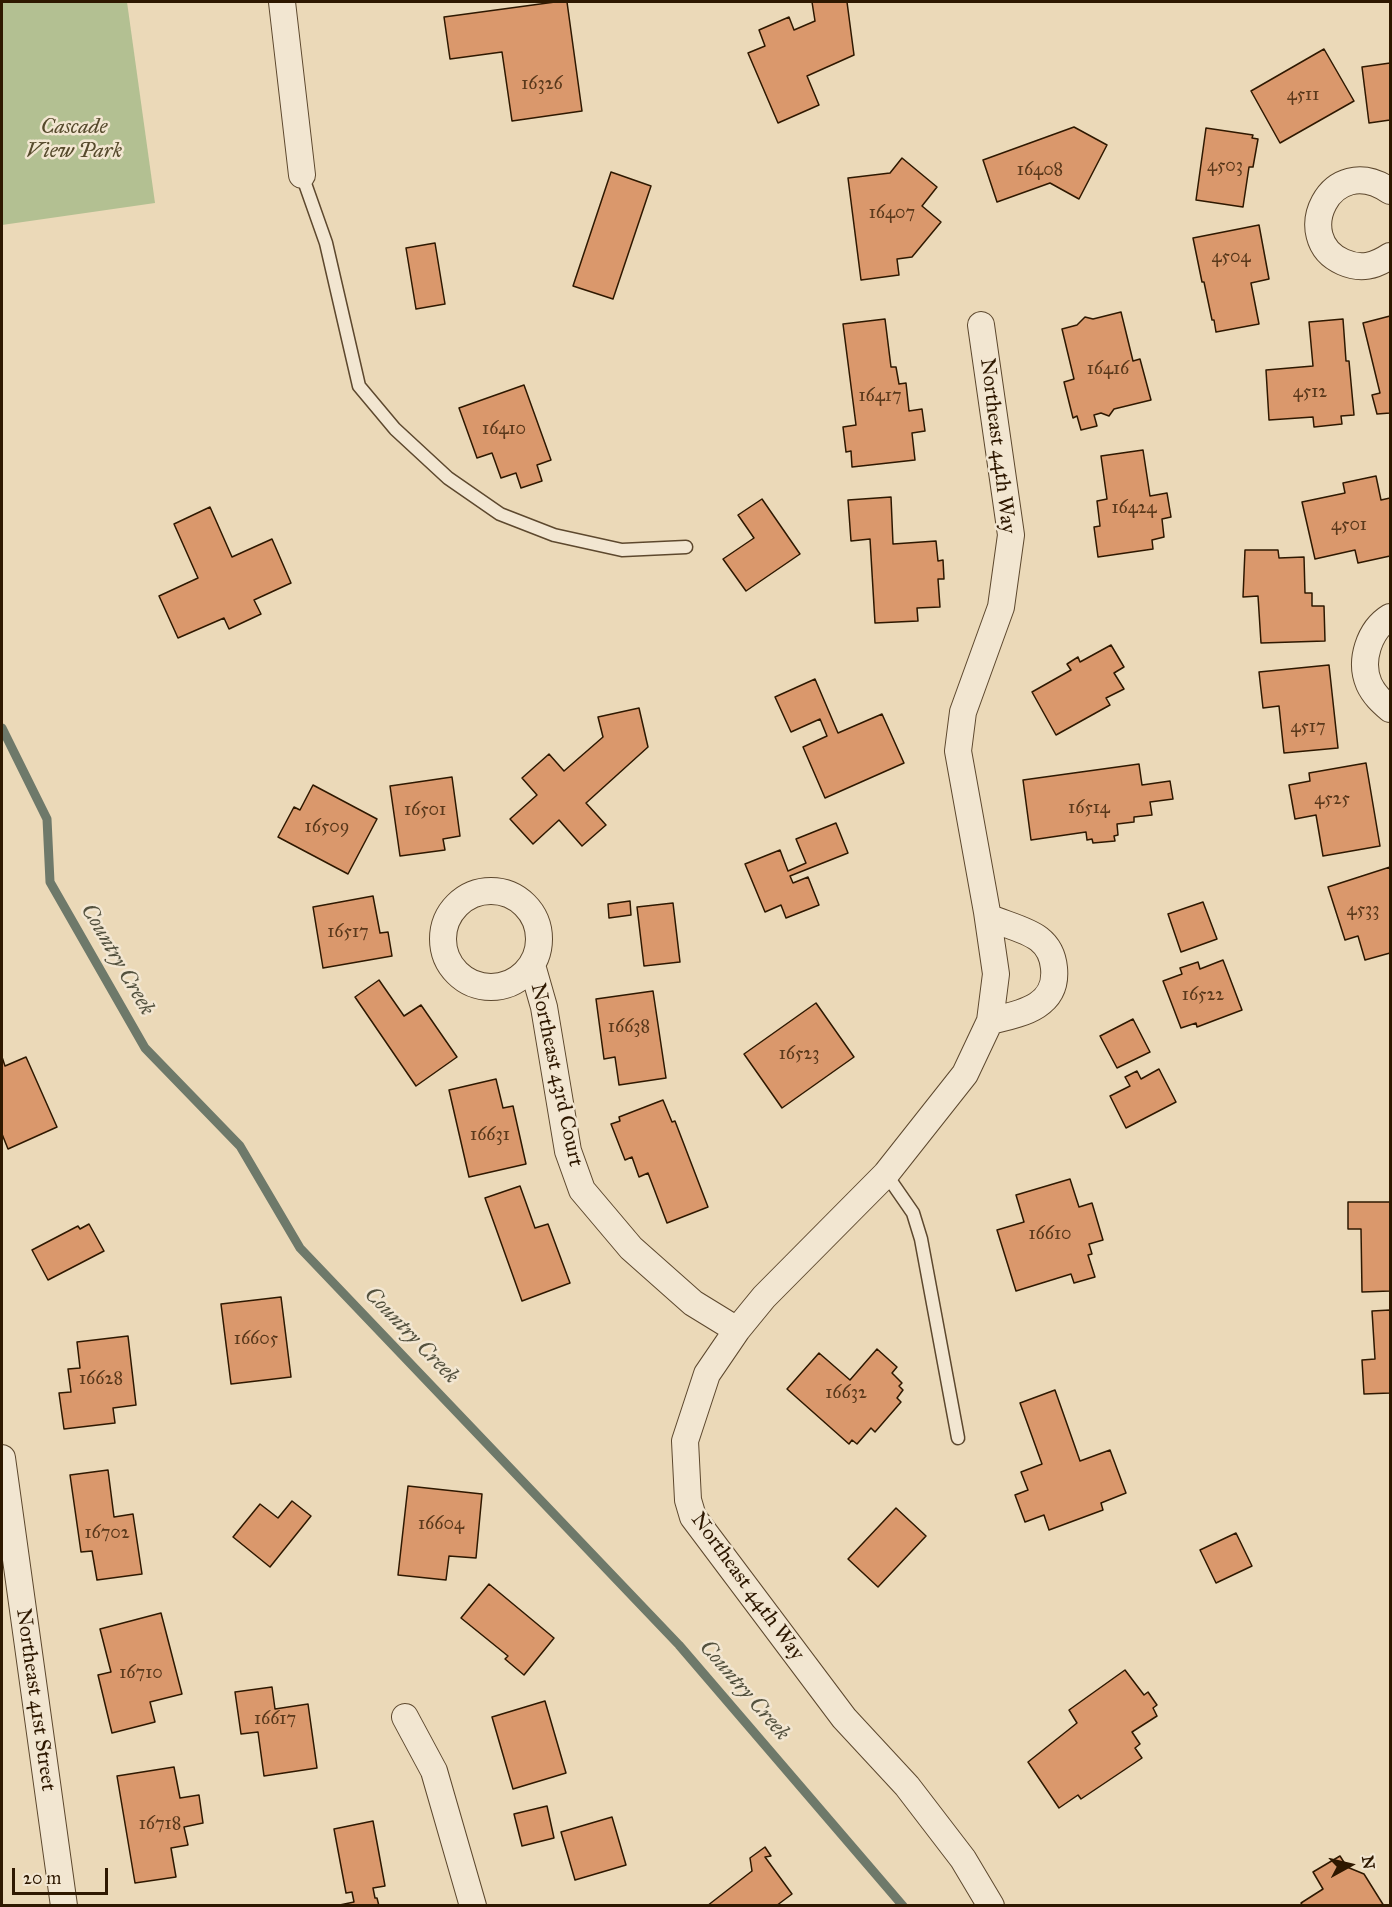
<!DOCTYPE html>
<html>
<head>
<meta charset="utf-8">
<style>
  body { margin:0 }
  #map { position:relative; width:1392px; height:1907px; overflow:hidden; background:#ebd9b8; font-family:"IM FELL Great Primer",serif }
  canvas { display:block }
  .frame { position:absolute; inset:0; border:3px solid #2e1800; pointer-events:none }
  .north { position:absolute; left:1320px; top:1835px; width:60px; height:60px; -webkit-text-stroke:4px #f2e6d1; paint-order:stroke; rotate:82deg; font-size:16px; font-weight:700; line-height:24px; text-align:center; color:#2e1800 }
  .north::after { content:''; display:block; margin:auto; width:21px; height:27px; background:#2e1800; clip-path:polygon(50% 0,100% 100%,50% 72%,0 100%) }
  .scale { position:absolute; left:12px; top:1868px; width:96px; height:27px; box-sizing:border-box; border:3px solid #2e1800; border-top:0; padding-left:8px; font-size:18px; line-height:21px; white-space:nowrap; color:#2e1800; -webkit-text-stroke:4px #f2e6d1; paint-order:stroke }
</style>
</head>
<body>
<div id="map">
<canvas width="1392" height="1907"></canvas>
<div class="frame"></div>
<div class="north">N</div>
<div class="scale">20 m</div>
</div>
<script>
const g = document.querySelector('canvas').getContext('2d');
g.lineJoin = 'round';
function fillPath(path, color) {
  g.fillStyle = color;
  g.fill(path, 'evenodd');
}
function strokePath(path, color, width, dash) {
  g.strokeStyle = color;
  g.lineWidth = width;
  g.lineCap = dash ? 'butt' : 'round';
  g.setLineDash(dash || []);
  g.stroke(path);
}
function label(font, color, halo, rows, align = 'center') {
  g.font = font + ' "IM FELL Great Primer",serif';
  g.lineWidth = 5;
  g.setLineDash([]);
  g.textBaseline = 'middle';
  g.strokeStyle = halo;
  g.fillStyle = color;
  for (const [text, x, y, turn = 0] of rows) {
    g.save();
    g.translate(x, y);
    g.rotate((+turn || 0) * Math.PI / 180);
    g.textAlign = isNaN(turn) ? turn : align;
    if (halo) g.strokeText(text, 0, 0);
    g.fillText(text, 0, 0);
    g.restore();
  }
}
fillPath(new Path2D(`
  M2,2H127L155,203L2,225Z`), '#b3c092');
strokePath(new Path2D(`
  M2,728L47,819L50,882L145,1048L240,1146L300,1248L679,1645L903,1906`), '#6e796a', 9);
const building = new Path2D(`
  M555,2H567L582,111L512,121L502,52L450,59L444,17Z
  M812,2H847L854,55L807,76L819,105L778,123L748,53L765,46L759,30L789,17L794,30L815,21Z
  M1324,49L1354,101L1280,143L1251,91Z
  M1390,63V120L1369,123L1362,67Z
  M1074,127L1107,145L1079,199L1050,183L997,202L983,160Z
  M1206,128L1253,135L1252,138L1258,139L1253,167H1249L1243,207L1196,200Z
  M902,158L937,187L922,206L941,222L912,257L897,259L899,275L861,280L848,178L890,173Z
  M611,172L651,186L613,299L573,286Z
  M1259,225L1269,279L1251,283L1259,324L1216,332L1214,320H1212L1204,282H1202L1193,238Z
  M435,243L445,304L416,309L406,248Z
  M1121,312L1133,361L1140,359L1151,400L1114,409L1109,416L1101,413L1094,415L1097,426L1081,430L1077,416L1073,418L1064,382L1074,379L1062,329L1077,325L1085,317L1093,319Z
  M1390,316V413L1377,414L1372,395L1380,393L1363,323Z
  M885,319L891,367H896L899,384L906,383L909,411L922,409L925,431L912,433L915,460L852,467L851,451L846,452L843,427L856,425L843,324Z
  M1343,319L1346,361H1349L1354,415L1341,416L1342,424L1314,427L1313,417L1269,420L1266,370L1313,366L1309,322Z
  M524,385L551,460L537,465L542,481L521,488L516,473L501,478L492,453L477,458L459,408Z
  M1143,450L1150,496L1167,493L1171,517L1162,519L1164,537L1152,540L1153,549L1098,557L1094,527L1100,526L1097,501L1107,499L1101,456Z
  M1376,476L1381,500L1390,498V556L1358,563L1355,550L1315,559L1302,502L1345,493L1343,483Z
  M891,497L893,544L936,541L938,561L943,560L944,579H938L940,607L917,608L918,621L875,623L870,539L851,541L848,500Z
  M762,499L800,554L746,591L723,559L754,538L738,515Z
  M210,507L232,557L272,539L291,583L254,600L261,614L229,629L224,618L178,638L159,596L198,578L174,524Z
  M1245,550H1278L1279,558L1304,557L1305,593H1312V606H1324L1325,641L1261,643L1258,596L1243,597Z
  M1111,645L1124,667L1114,673L1124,689L1106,698L1110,705L1056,735L1032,692L1071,670L1067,664L1078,657L1080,662Z
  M1329,665L1338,748L1284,753L1279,706L1263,708L1259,672Z
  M815,679L838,733L882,714L904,763L825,798L803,747L827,736L820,719L791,732L775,697Z
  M639,708L648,747L586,803L606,825L582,846L559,820L533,844L510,819L537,795L522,778L549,754L564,771L603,737L598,717Z
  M1366,763L1380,846L1323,856L1316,815L1295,819L1289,785L1310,781L1309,773Z
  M1139,764L1142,785L1170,781L1173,799L1150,802L1152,815L1134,817V822L1117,824L1118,835L1114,836L1115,841L1093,843L1092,839L1087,840L1086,832L1031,840L1023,780Z
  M452,777L460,836L443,839L445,850L400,856L390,786Z
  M313,785L377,819L348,874L278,837L294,807L300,810Z
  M836,823L848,853L790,876L793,883L808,877L819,905L786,918L781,905L765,912L745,864L780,850L788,871L806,863L796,839Z
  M1390,867V953L1365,960L1358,936L1345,940L1328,887Z
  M373,896L380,933L388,932L392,956L323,968L313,907Z
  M630,901L631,915L609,918L608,904Z
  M1203,902L1217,939L1181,952L1168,914Z
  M673,903L680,962L644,966L637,907Z
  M1223,960L1242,1010L1197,1027L1196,1023L1181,1028L1163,981L1182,974L1180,968L1198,962L1200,969Z
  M379,980L404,1016L421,1005L457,1057L416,1086L355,997Z
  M653,991L666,1078L619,1085L615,1057L604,1059L596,999Z
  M816,1003L854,1057L782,1108L744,1054Z
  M1133,1019L1150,1052L1117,1068L1100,1036Z
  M2,1057L5,1066L26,1057L57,1127L8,1149L2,1134Z
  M1159,1069L1176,1102L1126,1128L1110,1096L1130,1086L1125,1077L1137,1071L1141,1079Z
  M496,1079L503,1108L513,1106L526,1164L469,1177L449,1090Z
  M663,1100L672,1122L675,1121L708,1207L667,1223L648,1173L639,1177L632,1157L625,1160L611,1124L620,1121L619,1117Z
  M1070,1179L1079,1207L1092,1203L1103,1240L1089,1244L1092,1254L1088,1255L1095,1277L1074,1283L1071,1274L1016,1291L997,1230L1024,1222L1016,1195Z
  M520,1186L535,1228L548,1224L570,1283L522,1301L485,1198Z
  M1348,1202H1390V1291L1362,1292L1361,1229H1348Z
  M89,1224L104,1251L48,1280L32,1250L78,1226L80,1229Z
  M281,1297L291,1377L231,1384L221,1304Z
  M1390,1310V1393L1364,1394L1362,1360L1375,1359L1372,1311Z
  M128,1336L136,1405L113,1408L115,1423L64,1429L59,1393L71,1392L68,1369L80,1368L77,1342Z
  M877,1349L897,1367L892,1373L902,1383L899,1386L903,1390L897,1398L901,1402L875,1432L871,1428L857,1444L852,1440L849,1444L787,1389L819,1353L850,1380Z
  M1055,1390L1080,1461L1110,1450L1126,1493L1101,1503L1103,1510L1049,1530L1044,1515L1025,1522L1015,1495L1028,1490L1021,1472L1042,1464L1020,1403Z
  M108,1470L114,1517L133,1514L142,1574L97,1580L92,1551L81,1552L70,1475Z
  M408,1486L482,1494L476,1558L449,1556L446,1580L398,1575Z
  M292,1501L311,1516L270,1567L233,1537L260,1504L278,1518Z
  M896,1508L926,1536L878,1587L848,1559Z
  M1236,1533L1252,1566L1216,1583L1200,1550Z
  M489,1584L554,1638L524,1675L505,1659L508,1656L461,1618Z
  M161,1613L182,1694L150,1702L155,1722L112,1733L98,1675L111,1672L100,1629Z
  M1125,1670L1144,1695L1148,1692L1157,1705L1153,1708L1157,1716L1132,1732L1140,1744L1135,1748L1142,1758L1081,1799L1078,1795L1059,1808L1028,1762L1077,1723L1069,1710Z
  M272,1687L275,1709L308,1704L317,1768L264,1776L258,1732L241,1734L235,1692Z
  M545,1701L566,1773L513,1789L492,1717Z
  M174,1767L180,1798L199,1795L203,1823L184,1827L188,1845L171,1848L176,1877L135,1883L117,1776Z
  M547,1806L554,1838L522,1846L514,1814Z
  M612,1817L626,1865L575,1880L561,1832Z
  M373,1821L385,1886L373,1888L375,1898H377L379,1906H335L354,1902L352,1892L346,1893L334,1829Z
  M765,1847L771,1856L765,1857L792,1894L776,1906H707L752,1871L750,1858Z
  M1340,1856L1347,1867L1364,1874L1384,1906H1303L1301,1903L1323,1889L1313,1872Z`);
fillPath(building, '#da986c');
strokePath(building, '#2e1800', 1.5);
const lane = new Path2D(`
  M302,175L326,243L359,386L395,429L448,478L500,514L554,535L622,550L686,547
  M886,1174L913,1213L921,1239L958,1438`);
const street = new Path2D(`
  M282,2L302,175
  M1390,191C1330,150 1290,239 1343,262C1361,270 1375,266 1390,256
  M981,325L1011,535L1001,607L963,712L958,751L987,912L996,974L990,1021L965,1074L886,1174L764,1297L737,1330L707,1374L685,1441L688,1500L693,1517L844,1718L907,1786L963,1859L991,1906
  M1390,617C1369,630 1359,661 1369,684C1374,695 1382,702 1390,709
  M443 939a48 48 0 1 1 96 0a48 48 0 1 1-96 0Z
  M988,917C1003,924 1026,929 1039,939C1048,946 1053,957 1054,968C1058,1008 1019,1014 990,1021
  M532,965L544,1007L568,1151L582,1190L631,1248L693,1303L737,1330
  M2,1458L64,1906
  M405,1717L434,1771L473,1906`);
strokePath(lane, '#5d482e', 15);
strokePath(street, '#5d482e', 28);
strokePath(lane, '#f2e6d1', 12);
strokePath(street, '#f2e6d1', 26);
label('18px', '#59381b', null, [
  ["16326",542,85],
  ["4511",1303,96],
  ["4503",1225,167],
  ["16408",1040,171],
  ["16407",892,214],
  ["4504",1231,258],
  ["16416",1108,370],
  ["4512",1310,393],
  ["16417",880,397],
  ["16410",504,430],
  ["16424",1134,509],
  ["4501",1349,526],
  ["4517",1308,728],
  ["4525",1332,800],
  ["16514",1089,809],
  ["16501",425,811],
  ["16509",327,828],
  ["4533",1363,911],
  ["16517",348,933],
  ["16522",1203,996],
  ["16638",629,1028],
  ["16523",799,1055],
  ["16631",490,1136],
  ["16610",1050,1235],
  ["16605",256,1340],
  ["16628",101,1380],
  ["16632",846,1394],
  ["16604",441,1525],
  ["16702",107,1534],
  ["16710",141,1674],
  ["16617",275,1720],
  ["16718",160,1825]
]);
label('italic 21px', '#564a2c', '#f2e6d1', [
  ["Cascade",74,128],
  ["View Park",74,152]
]);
label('21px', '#2e1800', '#f2e6d1', [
  ["Northeast 44th Way",997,446,83],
  ["Northeast 43rd Court",556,1075,78],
  ["Northeast 44th Way",747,1587,54],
  ["Northeast 41st Street",35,1700,82]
]);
label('italic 22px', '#53513e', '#f2e6d1', [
  ["Country Creek",117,960,60],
  ["Country Creek",411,1336,46],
  ["Country Creek",744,1691,49]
]);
</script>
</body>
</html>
